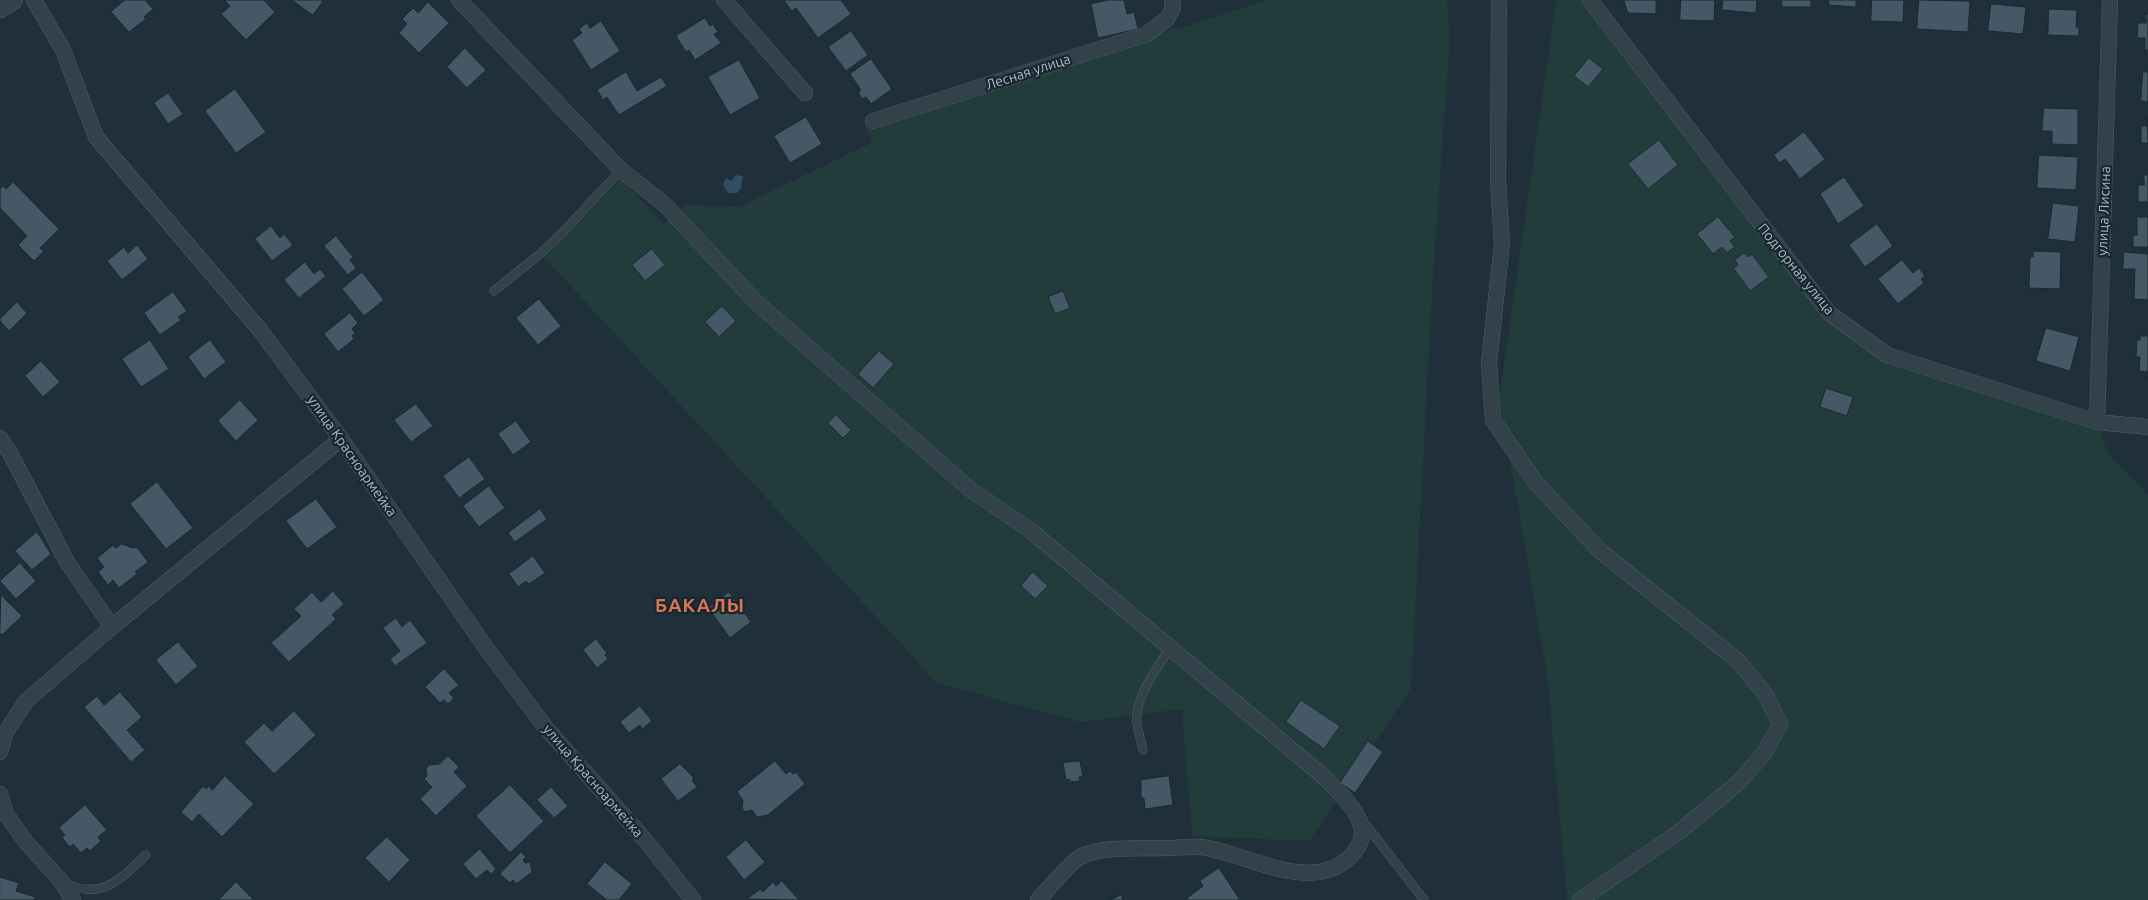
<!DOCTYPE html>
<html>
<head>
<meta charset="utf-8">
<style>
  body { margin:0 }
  canvas { display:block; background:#1f303b }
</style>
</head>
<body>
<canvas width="2148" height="900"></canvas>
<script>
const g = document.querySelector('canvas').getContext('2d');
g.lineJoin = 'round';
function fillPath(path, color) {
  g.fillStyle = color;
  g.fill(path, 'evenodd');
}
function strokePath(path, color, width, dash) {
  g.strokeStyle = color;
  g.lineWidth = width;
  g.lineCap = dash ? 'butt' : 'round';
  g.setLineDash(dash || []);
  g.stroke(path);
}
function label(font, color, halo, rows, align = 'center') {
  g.font = font + ' Ubuntu,sans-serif';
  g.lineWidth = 4.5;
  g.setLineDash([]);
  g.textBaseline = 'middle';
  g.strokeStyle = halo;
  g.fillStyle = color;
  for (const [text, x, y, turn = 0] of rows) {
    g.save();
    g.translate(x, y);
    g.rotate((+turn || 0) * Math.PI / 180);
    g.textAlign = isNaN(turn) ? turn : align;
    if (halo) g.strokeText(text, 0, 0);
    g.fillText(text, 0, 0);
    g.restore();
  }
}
fillPath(new Path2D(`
  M1269,0H1447L1450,38L1432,293L1411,688L1309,841L1192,836L1182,709L1080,722L937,683L544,257L621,179L664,224L686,205L739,207L873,142L864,125Z
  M1556,0H1587L1829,314L1887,355L2097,422L2108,454L2148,495V900H1567L1547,673L1499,399Z`), '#213c3a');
fillPath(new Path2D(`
  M735,175L743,176L741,188L737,193H728L723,185L726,178L732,181Z`), '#2f4e62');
const building = new Path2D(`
  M125,0H145L153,9L144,17L146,19L129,32L111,12Z
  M227,0H264L275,12L246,40L221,14L230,6L225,1Z
  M292,0H322L323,1L313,15Z
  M786,0H841L851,14L818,38L796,8L792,11L784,1Z
  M1108,0H1124L1127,14L1134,12L1138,29L1098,38L1091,4Z
  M1624,0H1656V14L1628,13Z
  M1681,0H1715L1714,21L1680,20Z
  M1723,0H1757L1756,13L1722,10Z
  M1782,0H1811V7H1782Z
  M1829,0H1856V7L1829,5Z
  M1872,0H1904L1903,22L1871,21Z
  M1919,0L1970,1L1968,32L1917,29Z
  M428,2L449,23L419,53L399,33L407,24L402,19L413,8L418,13Z
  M1991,4L2026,7L2023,34L1988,31Z
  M2049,9L2077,10L2076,27H2079V36L2048,35Z
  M2146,14H2148V50H2145V38H2137L2138,23H2146Z
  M705,18L710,26L713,24L718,32L714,34L721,43L695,60L689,50L686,52L676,36Z
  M601,21L620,51L591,70L572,40L582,33L579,29L587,23L590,28Z
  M851,31L868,55L846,71L828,47Z
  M465,48L486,70L467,88L447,67Z
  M1589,58L1603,69L1588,87L1574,76Z
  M871,59L892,89L871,104L866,97L862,99L858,92L861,90L850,74Z
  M739,60L760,98L730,115L708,77Z
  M626,72L637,91L661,77L667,86L619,115L607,97L603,100L597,90Z
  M2143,72H2148V102L2141,101Z
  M235,89L266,132L236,153L205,111Z
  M168,93L183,114L168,124L154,103Z
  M2044,108L2078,109V145L2052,144V131H2042Z
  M806,117L822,144L790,163L774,136Z
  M2147,118L2148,143H2141V126H2147Z
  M1804,132L1825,159L1800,179L1785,159L1779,163L1774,155Z
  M1659,140L1678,165L1648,189L1628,164Z
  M2039,155L2078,157L2076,190L2037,188Z
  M2144,175H2148V202H2138V185H2144Z
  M1844,177L1864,206L1838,224L1820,194Z
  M13,182L59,229L40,248L44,251L34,261L18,245L27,236L0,208V189L3,186L6,189Z
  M2053,203L2079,206L2075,242L2048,239Z
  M1718,217L1735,237L1730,241L1735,247L1727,253L1722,247L1713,254L1697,234Z
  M2137,217H2148V247H2133V235H2137Z
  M1877,224L1893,246L1865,267L1849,245Z
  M271,226L280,238L284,234L293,245L272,261L255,239Z
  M336,236L353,257L350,260L356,268L348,275L324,246Z
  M137,245L148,259L122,280L107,261L124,247L128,253Z
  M652,249L665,265L645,281L632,265Z
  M2033,251L2061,252L2060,289L2029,288L2030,257H2033Z
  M2124,252L2148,254V300L2134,299L2135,269H2123Z
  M1744,253L1748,257L1752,254L1769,277L1750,291L1733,268L1738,265L1735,260Z
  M1902,260L1913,273L1919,268L1925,276L1921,279L1924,283L1898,304L1878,279Z
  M305,262L314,274L320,269L326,276L299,298L284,280Z
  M362,272L384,300L364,316L342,289Z
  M1063,291L1070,308L1055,314L1048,297Z
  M173,292L187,311L178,317L181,320L160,335L144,313Z
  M539,299L561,326L538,345L516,318Z
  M17,302L27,313L9,331L0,321V319Z
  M722,306L736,321L719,337L705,322Z
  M350,313L358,323L352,329L355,333L352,336L354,339L338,352L324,334Z
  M2046,328L2079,337L2070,371L2036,361Z
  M2140,336H2148V379V372L2139,371L2140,357H2136L2137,340H2140Z
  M150,340L169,369L141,387L122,359Z
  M210,340L226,362L204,379L188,357Z
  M879,351L894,364L873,388L858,374Z
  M41,361L60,382L43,397L25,376Z
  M1826,388L1853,397L1847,416L1820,407Z
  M240,400L258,420L236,441L218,421Z
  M416,404L433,426L411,442L394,420Z
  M836,415L851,430L843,438L828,423Z
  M516,421L531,442L513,455L498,434Z
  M469,457L485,479L459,498L443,476Z
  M157,482L193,528L166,549L130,504Z
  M489,486L505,508L479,527L463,506Z
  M316,499L337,527L307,549L286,521Z
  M540,509L547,519L515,542L508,533Z
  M37,532L51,554L32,570L15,551Z
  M122,544L133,548L137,547L148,562L135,572L137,574L119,588L113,580L108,585L98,572L104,567L97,558L113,545L115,548Z
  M533,556L545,573L529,584L526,581L518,587L509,574Z
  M20,563L36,581L16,599L0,581Z
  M1033,572L1048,586L1035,599L1021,586Z
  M333,591L344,604L332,615L336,619L289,662L271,643L301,616L294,609L312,592L321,602Z
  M729,592L751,622L730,638L708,608Z
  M1,595L22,616L2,635L0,633Z
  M396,618L402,627L410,620L427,643L395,666L390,659L400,651L383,628Z
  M596,639L607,653L605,655L608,659L597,668L583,650Z
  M178,642L198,666L176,685L156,660Z
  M444,669L459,685L449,693L454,698L448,704L444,700L440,703L425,687Z
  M120,692L142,717L127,730L145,750L131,762L84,707L97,696L104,705Z
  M1301,700L1340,726L1324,749L1286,722Z
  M640,706L652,721L642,729L640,725L629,733L620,722Z
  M294,711L316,735L274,774L244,742L264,723L272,731Z
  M1368,741L1383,752L1355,793L1340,783Z
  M448,756L459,767L454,772L467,786L436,816L420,799L432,787L424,779L427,776L426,769L429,765L439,764Z
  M775,761L786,774L790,771L793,774L796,772L805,784L768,815L757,817L752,810L745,812L742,808L743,800L737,792Z
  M1080,761L1083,777H1079L1080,781L1070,782V779L1066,780L1063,763Z
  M680,764L694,778L692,780L697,787L678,801L661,779Z
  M225,776L254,804L222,837L199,814L192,822L181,812L203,786L206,789L209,786L212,790Z
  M1169,776L1173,805L1145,809L1144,798H1141V780Z
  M510,785L544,821L510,853L476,816Z
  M551,787L568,806L554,818L537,800Z
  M85,805L107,830L98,837L101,841L90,851L87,848L81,853L73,844L70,847L62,838L65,835L59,828Z
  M387,837L410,860L389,882L365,858Z
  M746,840L765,862L744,880L726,857Z
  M480,849L496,869L491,874L487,870L476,879L463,864Z
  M521,852L526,857L523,860L525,863L530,862L532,872L516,884L513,880L510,883L500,874Z
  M605,862L632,884L619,900H607L587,884Z
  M1219,868L1240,900H1188L1187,898L1203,886L1200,881Z
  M0,877L19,883L16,891L35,897L34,900H0Z
  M782,881L799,900L747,899L760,889L763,892L773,882L776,886Z
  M236,882L254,900H219Z
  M1121,895L1123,900H1110Z`);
fillPath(building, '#455865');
strokePath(building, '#1a2831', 1);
const service = new Path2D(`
  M494,291L540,254L562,233L621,170
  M1143,750C1141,741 1138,732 1137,723C1134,697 1157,669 1170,648
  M1363,821L1424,900
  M67,884C102,900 122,878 146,855`);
const minor = new Path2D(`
  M34,0L63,50L96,137L260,330L341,439L486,648L546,728L646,841L693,900
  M459,0L621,170L664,204L756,302L971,490L1030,530L1324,777C1340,794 1376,823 1356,850C1318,900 1249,853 1201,847C1190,846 1178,848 1167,848C1140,849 1105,845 1080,857C1071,861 1047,891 1038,900
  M724,0L805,93
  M1499,0L1498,181L1502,243L1489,363L1493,420L1536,483L1600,551L1738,661L1766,695L1780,724L1765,752L1739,782L1679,832L1580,900
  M1590,0L1829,313L1887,355L2097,422L2148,427
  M873,121L1147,34L1167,19L1173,8L1172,0
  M2097,422L2110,0
  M0,438L10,453L67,562L112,627
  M0,752L6,732L26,701L112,627L341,439
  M0,794L6,814L25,841L61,881L73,900`);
const tertiary = new Path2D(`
  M0,8L13,0`);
strokePath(service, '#505f68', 9);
strokePath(minor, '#505f68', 16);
strokePath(tertiary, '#505f68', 20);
strokePath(service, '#33414b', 8);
strokePath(minor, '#33414b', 15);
strokePath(tertiary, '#33414b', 19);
label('14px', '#adbcc7', '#18262f', [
  ["Лесная улица",1028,72,-18],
  ["улица Лисина",2104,211,-88],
  ["Подгорная улица",1796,269,51],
  ["улица Красноармейка",352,456,55],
  ["улица Красноармейка",593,781,49]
]);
g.letterSpacing = '1px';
label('bold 19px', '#dd7553', '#18262f', [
  ["БАКАЛЫ",700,606]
]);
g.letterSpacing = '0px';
</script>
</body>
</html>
